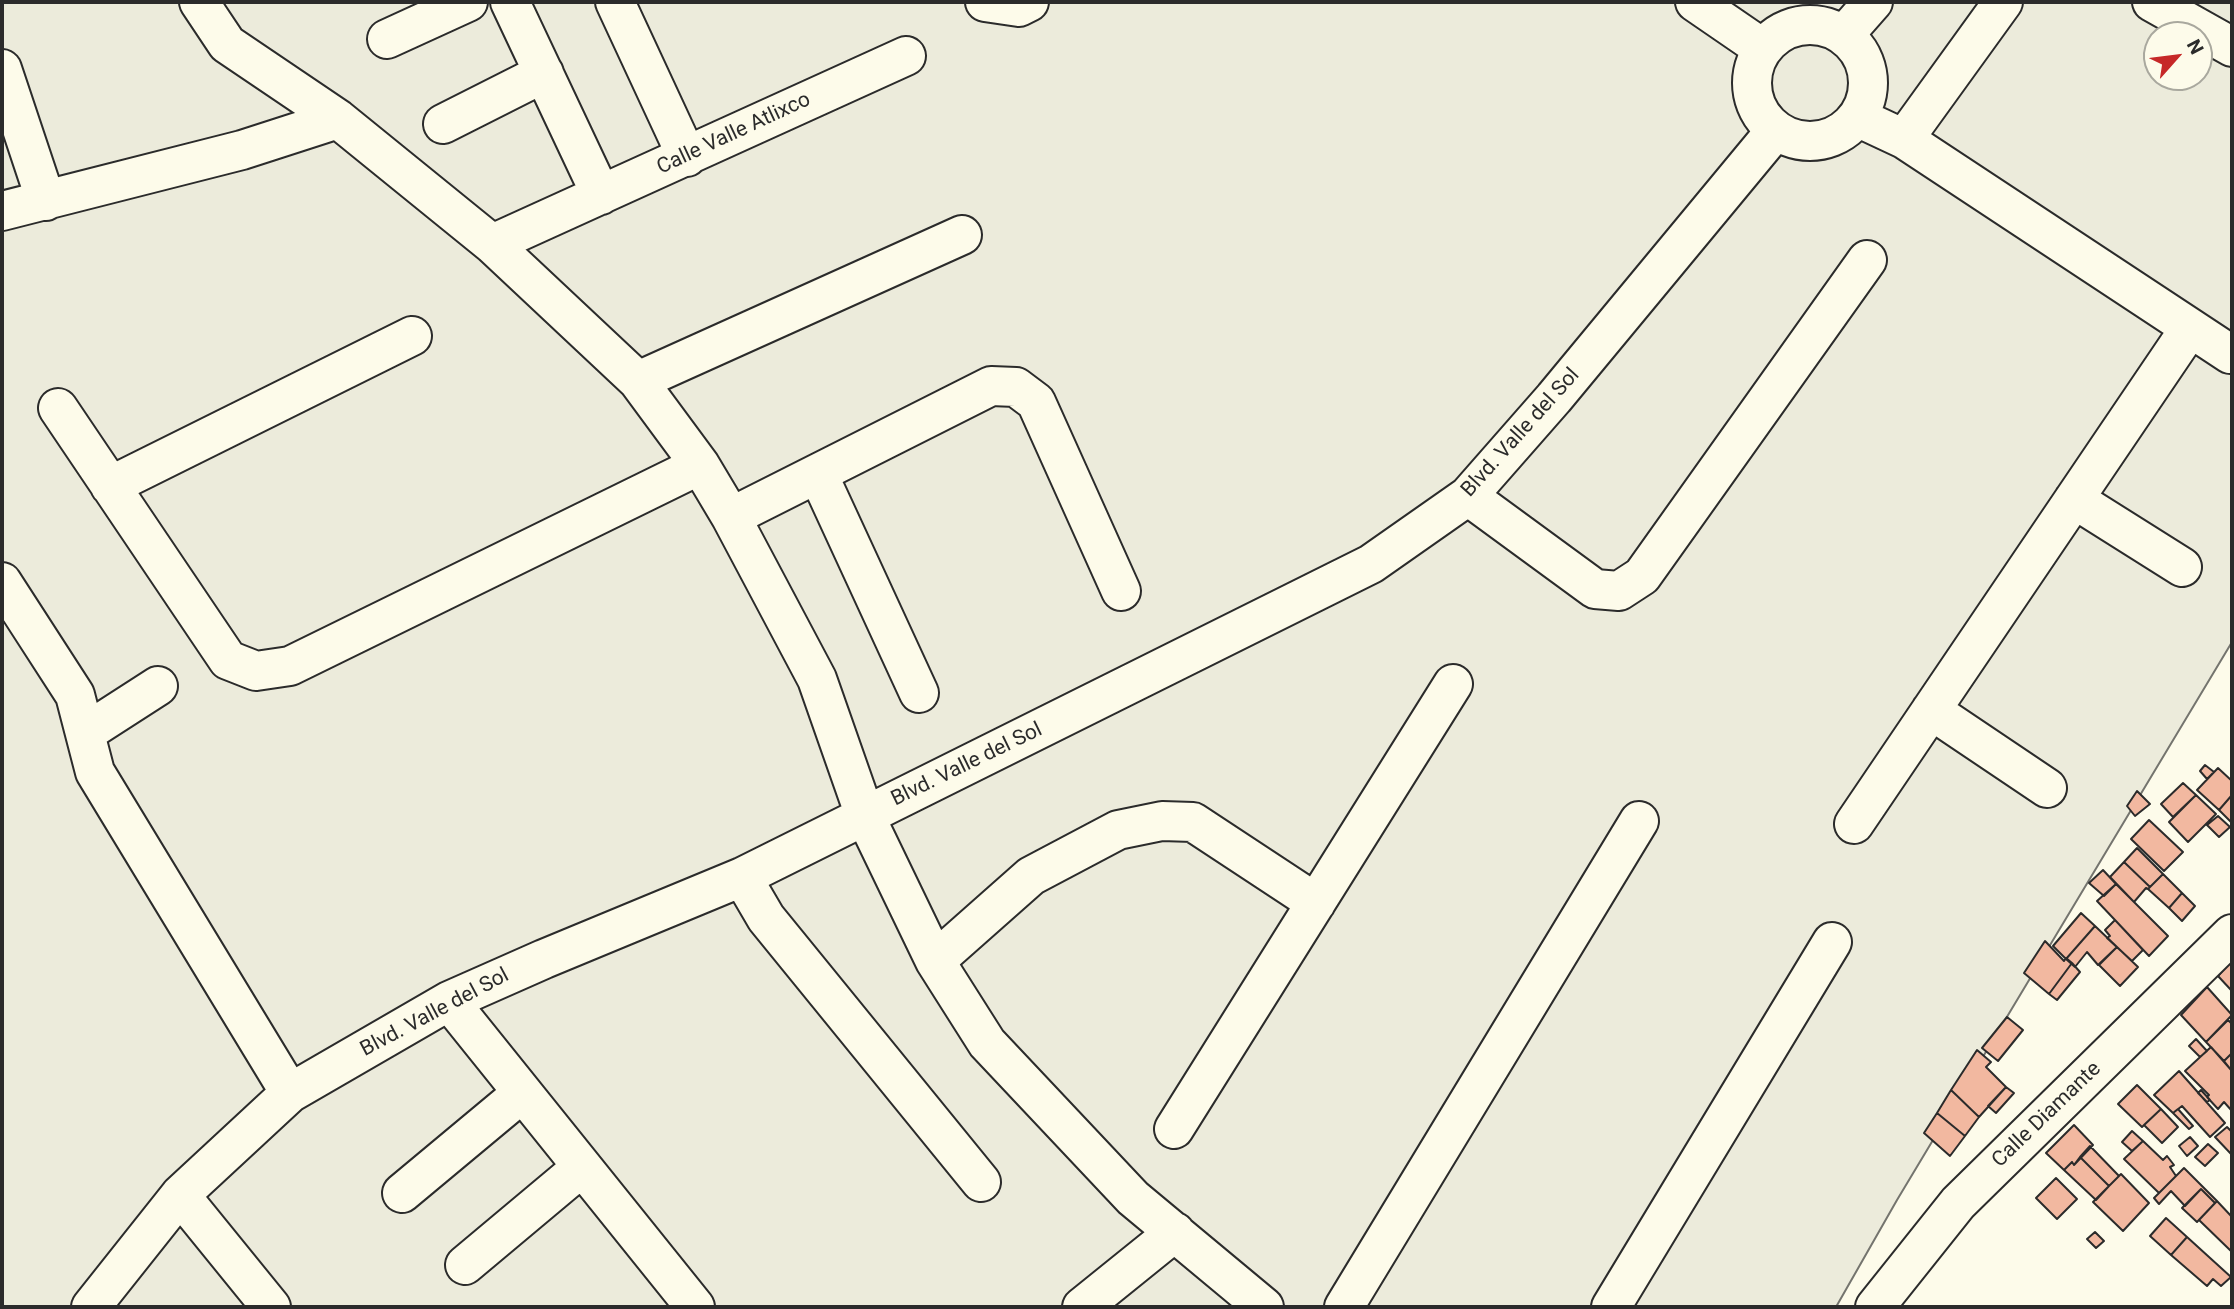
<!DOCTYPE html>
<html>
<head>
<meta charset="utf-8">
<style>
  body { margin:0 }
  #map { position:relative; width:2234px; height:1309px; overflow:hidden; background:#fdfbea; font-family:Roboto,sans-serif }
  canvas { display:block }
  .frame { position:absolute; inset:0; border:4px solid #2b2b2b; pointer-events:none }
  .north { position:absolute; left:2143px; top:21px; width:70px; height:70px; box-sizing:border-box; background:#fdfbea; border:2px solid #a9a89e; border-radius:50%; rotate:62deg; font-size:19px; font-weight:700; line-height:28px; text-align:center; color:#2b2b2b }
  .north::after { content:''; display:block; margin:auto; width:24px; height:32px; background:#c62828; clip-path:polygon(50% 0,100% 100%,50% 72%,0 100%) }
</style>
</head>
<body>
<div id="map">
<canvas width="2234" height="1309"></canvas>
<div class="frame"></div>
<div class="north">N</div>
</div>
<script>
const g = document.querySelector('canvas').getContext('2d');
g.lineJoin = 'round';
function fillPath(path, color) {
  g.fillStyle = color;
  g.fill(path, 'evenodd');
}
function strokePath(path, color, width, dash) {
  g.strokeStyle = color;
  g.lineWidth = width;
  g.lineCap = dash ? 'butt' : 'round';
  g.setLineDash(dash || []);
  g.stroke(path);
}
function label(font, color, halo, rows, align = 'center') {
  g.font = font + ' Roboto,sans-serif';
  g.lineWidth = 5;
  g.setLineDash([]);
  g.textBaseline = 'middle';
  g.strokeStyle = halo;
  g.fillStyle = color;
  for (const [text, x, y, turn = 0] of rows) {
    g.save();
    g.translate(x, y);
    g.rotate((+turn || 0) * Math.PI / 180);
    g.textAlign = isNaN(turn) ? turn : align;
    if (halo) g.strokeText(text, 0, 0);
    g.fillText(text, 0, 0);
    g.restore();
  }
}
const green = new Path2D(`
  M2,2H2232V642L1897,1200L1836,1307H2ZM2157,35H2199V77H2157Z`);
fillPath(green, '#ecebdb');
strokePath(green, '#74746e', 2);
const building = new Path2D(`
  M2205,765L2214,772L2207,779L2200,771Z
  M2218,768L2232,781V795L2219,810L2197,790Z
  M2183,783L2196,795L2173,817L2161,804Z
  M2137,791L2150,804L2135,816L2127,806Z
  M2196,795L2216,814L2188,842L2169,822Z
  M2232,795V823L2219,810Z
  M2218,816L2230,827L2219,837L2207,825Z
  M2149,820L2183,852L2164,871L2131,839Z
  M2137,848L2163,874L2150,887L2124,862Z
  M2124,862L2150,887L2148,889L2146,888L2134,902L2110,877Z
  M2103,870L2116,884L2104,896L2089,883Z
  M2163,874L2182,893L2169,908L2148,889Z
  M2116,884L2168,936L2149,956L2097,901Z
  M2182,893L2195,906L2182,921L2169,908Z
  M2081,913L2095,926L2066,959L2053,946Z
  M2115,920L2143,950L2132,961L2107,938L2110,936L2105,930Z
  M2095,926L2117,947L2098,965L2087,952L2075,967L2066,959Z
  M2045,941L2064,961L2066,958L2072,963L2049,994L2024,973Z
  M2117,947L2138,967L2120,986L2099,965Z
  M2232,960V989L2231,990L2218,976Z
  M2072,963L2080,972L2057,1000L2049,994Z
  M2207,987L2232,1015L2206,1042L2181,1015Z
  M2007,1017L2023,1030L1998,1061L1982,1048Z
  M2228,1020L2232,1024V1053L2224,1061L2206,1042Z
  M2196,1039L2207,1051L2200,1057L2189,1046Z
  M2211,1047L2232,1071V1111L2224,1102L2218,1109L2207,1097L2209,1095L2185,1071Z
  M1977,1050L1991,1062L1986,1067L2006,1087L1979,1117L1951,1090Z
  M2232,1053V1071L2224,1061Z
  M2179,1071L2225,1123L2210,1137L2182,1106L2173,1113L2154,1095Z
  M2137,1085L2161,1109L2142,1127L2118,1104Z
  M2006,1087L2014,1093L1996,1113L1988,1106Z
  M1951,1090L1979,1117L1965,1136L1937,1113Z
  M2201,1090L2210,1100L2207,1102L2198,1093Z
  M2161,1109L2178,1127L2162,1143L2144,1125Z
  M2178,1109L2193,1126L2189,1129L2173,1113Z
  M1937,1113L1965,1136L1950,1156L1924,1133Z
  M2074,1125L2093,1145L2074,1165L2072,1162L2064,1170L2046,1153Z
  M2227,1127L2232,1132V1155L2215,1137Z
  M2132,1131L2143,1141L2132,1151L2122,1142Z
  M2190,1137L2198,1146L2187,1156L2179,1146Z
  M2143,1141L2163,1160L2167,1156L2174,1165L2170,1167L2176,1176L2159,1193L2124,1159Z
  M2208,1144L2218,1153L2205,1166L2195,1157Z
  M2090,1146L2119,1176L2109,1186L2080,1157Z
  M2080,1157L2109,1186L2096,1200L2064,1170L2072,1162L2074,1165Z
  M2184,1168L2217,1201L2215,1203L2201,1189L2185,1206L2171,1191L2159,1204L2154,1198Z
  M2121,1174L2149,1203L2123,1231L2093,1202Z
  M2056,1178L2077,1199L2057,1219L2036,1198Z
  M2201,1189L2215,1203L2197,1222L2182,1208Z
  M2217,1201L2232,1217V1252L2199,1220Z
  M2166,1218L2187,1237L2171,1255L2150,1236Z
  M2095,1232L2104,1241L2096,1248L2087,1239Z
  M2187,1237L2231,1277L2221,1286L2213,1279L2207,1286L2171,1255Z`);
fillPath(building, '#f2b8a0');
strokePath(building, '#2b2b2b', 2);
const minor = new Path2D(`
  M199,2L227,44L338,119L492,244L638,381L700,465L731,517L817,679L865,816L935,961L987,1043L1133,1198L1264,1307
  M510,2L601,195
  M615,2L687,157
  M985,2L1019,7L1029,2
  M1695,2L1762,48
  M2152,2L2232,47
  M1752 83a58 58 0 1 1 116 0a58 58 0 1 1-116 0Z
  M1844,35L1873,2
  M387,39L468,2
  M2,69L46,201
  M1857,117L1904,139L2230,354
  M443,124L544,73
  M1904,139L2003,2
  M2,211L242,150L338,119
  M492,244L906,56
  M638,381L962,235
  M58,408L228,660L256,671L290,666L700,465
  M818,474L919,693
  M110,486L412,336
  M1468,496L1595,589L1619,591L1642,576L1867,260
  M2074,499L2182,567
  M731,517L991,386L1016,387L1036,402L1121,591
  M2,582L75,695L95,772L290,1093
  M1931,710L2047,788
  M85,733L158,686
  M1854,824L2190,328
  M742,877L766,918L981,1182
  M935,961L1031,876L1118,830L1162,821L1193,822L1316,903
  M449,1001L695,1307
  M1174,1129L1453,684
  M402,1193L522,1093
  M180,1195L271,1307
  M465,1265L582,1167
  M91,1307L180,1195L290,1093L449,1001L544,959L742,877L1371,564L1468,496L1554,398L1776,130
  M1082,1307L1175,1232
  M1344,1307L1639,821
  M1611,1307L1832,942
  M1875,1307L1958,1203L2232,934`);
strokePath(minor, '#2b2b2b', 42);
strokePath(minor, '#fdfbea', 38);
label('21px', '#2b2b2b', '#fdfbea', [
  ["Calle Valle Atlixco",734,134,-25],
  ["Blvd. Valle del Sol",1521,433,-48],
  ["Blvd. Valle del Sol",967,765,-26],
  ["Blvd. Valle del Sol",435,1013,-28],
  ["Calle Diamante",2047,1115,-44]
]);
</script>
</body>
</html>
